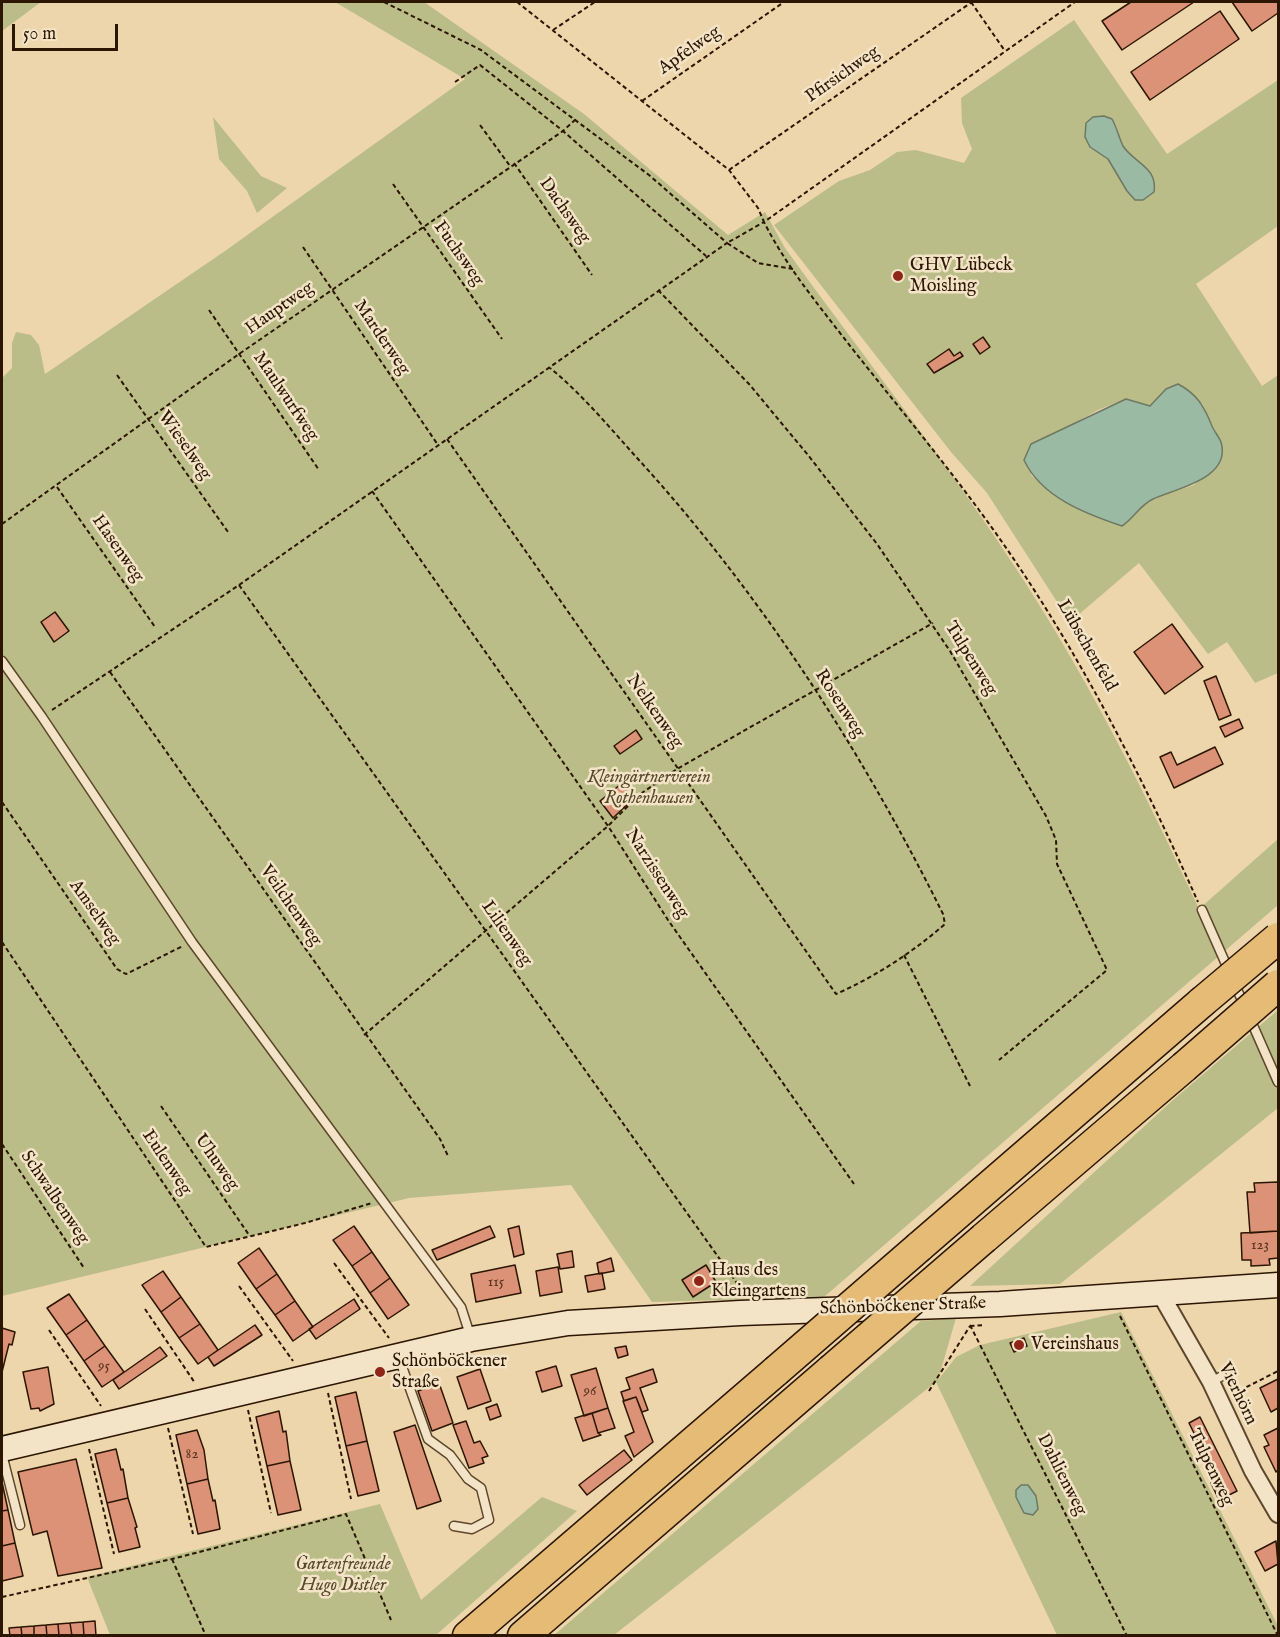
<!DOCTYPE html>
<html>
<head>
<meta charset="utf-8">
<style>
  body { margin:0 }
  #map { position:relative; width:1280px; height:1637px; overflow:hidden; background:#edd6ab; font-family:"IM FELL English",serif }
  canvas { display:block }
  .frame { position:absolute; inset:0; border:3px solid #2d1601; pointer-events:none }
  .scale { position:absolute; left:12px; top:24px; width:106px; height:27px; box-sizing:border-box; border:3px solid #2d1601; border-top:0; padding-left:8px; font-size:18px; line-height:21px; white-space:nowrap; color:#2d1601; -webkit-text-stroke:4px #f3e4c8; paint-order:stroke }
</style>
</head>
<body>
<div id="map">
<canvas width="1280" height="1637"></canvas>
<div class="frame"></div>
<div class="scale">50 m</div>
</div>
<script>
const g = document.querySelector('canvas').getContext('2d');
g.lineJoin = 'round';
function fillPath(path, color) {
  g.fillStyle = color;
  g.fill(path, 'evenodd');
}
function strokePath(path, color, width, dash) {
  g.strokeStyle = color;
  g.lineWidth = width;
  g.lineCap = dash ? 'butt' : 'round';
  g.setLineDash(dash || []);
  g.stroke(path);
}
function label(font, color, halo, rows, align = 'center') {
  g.font = font + ' "IM FELL English",serif';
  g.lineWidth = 5;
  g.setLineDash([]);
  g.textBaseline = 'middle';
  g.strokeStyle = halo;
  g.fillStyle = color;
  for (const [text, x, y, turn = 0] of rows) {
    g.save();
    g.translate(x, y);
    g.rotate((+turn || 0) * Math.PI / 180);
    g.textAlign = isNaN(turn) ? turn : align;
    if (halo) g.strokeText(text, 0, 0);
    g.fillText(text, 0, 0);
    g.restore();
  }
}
fillPath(new Path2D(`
  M2,2H41L2,31Z
  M335,2H424L584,114L728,235L765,212L785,248C863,356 946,461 1019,573C1088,679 1146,794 1199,909L1278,839V905L824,1297L652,1302L571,1185L409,1198L2,1296V378L12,368V343L16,332L31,335L39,345L45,374L225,251L465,79Z
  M1074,20L1167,154L1278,80V226L1196,284L1262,386L1278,375V673L1255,683L1227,642L1208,654L1139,563L1070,622L987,493L951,452L774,225L839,181L870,170L897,152L916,150L964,163L972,149L962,123L961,98ZM1126,399L1150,407L1202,403L1221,443L1219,461L1194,485L1151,500L1139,509L1094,516L1054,495L1031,475L1053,435L1098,410Z
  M213,117L261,176L287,188L257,213L247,191L219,159Z
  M1278,1010V1108L1060,1284L970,1286L1173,1100Z
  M1121,1312L1278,1626V1636L1057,1635L936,1382L614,1635L553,1636L921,1321L956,1318L938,1380L956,1357L980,1345Z
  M542,1497L577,1511L436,1635H110L87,1577L380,1504L421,1600Z`), '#babd87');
const water = new Path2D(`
  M1104,116L1112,119C1117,128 1119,138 1123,146C1134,163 1158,167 1154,192L1143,200H1135L1127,191L1108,159L1090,147L1085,137L1086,123L1093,117Z
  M1178,384C1197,394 1204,406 1212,426C1214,431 1219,437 1221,442C1232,479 1174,489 1153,499C1140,505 1133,519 1122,526C1086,514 1041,497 1024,460L1031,444L1126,399L1150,406L1166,389Z
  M1021,1485H1028L1036,1496L1038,1509L1033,1515L1024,1513L1016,1497V1490Z`);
fillPath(water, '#9abaa4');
strokePath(water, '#6e7863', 1.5);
const building = new Path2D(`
  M1131,2H1194L1122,50L1102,21Z
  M1232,2H1278V13L1252,31Z
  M1220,11L1239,39L1150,100L1131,72Z
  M983,337L990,347L980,354L973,344Z
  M949,349L954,356L960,352L963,356L934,373L927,364Z
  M55,612L69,631L54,642L41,622Z
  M1172,624L1203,667L1165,694L1134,652Z
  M1216,676L1231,715L1219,720L1204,681Z
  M1239,719L1243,728L1225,737L1220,727Z
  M636,730L642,739L620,754L614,746Z
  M1215,747L1223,764L1174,788L1160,757L1171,752L1177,765Z
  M621,784L633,799L613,818L600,801Z
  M1278,1182V1231L1250,1233L1247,1192H1255L1254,1183Z
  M354,1226L372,1252L352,1266L333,1240Z
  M490,1226L495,1237L437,1260L432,1250Z
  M519,1226L524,1254L514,1257L508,1229Z
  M1278,1231V1258L1269,1259L1270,1265L1251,1266V1260H1242L1241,1233Z
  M259,1248L277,1274L256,1289L238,1263Z
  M572,1251L574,1267L560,1269L557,1254Z
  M372,1252L390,1278L370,1293L352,1266Z
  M611,1258L614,1271L599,1274L597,1263Z
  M515,1265L521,1293L476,1302L471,1274Z
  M706,1265L716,1282L693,1297L682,1280Z
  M558,1267L562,1292L540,1296L536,1271Z
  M163,1271L181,1297L161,1312L142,1285Z
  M602,1273L605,1289L588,1292L585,1276Z
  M277,1274L295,1301L275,1315L256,1289Z
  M390,1278L409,1305L388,1319L370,1293Z
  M69,1294L87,1320L66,1335L47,1308Z
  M181,1297L200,1324L179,1338L161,1312Z
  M354,1299L360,1309L316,1339L309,1329Z
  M295,1301L313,1327L293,1341L275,1315Z
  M87,1320L105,1346L84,1361L66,1335Z
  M200,1324L218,1350L198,1364L179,1338Z
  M255,1325L262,1335L214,1366L208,1357Z
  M2,1328L15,1332L12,1345L9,1344L2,1372Z
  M1024,1338L1027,1346L1014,1352L1010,1343Z
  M105,1346L124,1372L102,1387L84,1361Z
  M626,1346L628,1355L618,1358L615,1348Z
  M160,1347L167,1356L119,1389L113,1380Z
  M556,1366L562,1386L542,1392L536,1372Z
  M48,1367L54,1404L40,1411L39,1408L31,1409L23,1372Z
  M596,1368L608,1408L584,1416L571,1375Z
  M480,1369L491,1401L468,1409L457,1377Z
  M653,1369L657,1382L640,1388L648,1410L642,1412L636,1397L624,1401L621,1392L630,1389L626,1378Z
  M1278,1379V1408L1271,1412L1260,1388Z
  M439,1383L453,1423L432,1431L418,1391Z
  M356,1392L367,1441L346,1446L335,1397Z
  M636,1397L653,1442L634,1457L625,1436L634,1432L623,1401Z
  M497,1404L501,1416L490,1420L486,1408Z
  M608,1408L615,1428L598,1433L592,1413Z
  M279,1411L283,1432L286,1431L290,1461L267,1466L256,1417Z
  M592,1413L598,1433L601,1435L583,1441L575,1418Z
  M1200,1417L1237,1491L1219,1500L1211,1483L1217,1480L1189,1423Z
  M466,1421L474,1443L480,1441L488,1456L482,1458L484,1463L469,1468L453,1425Z
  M415,1425L441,1501L417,1509L394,1432Z
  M1278,1428V1470L1276,1472L1264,1447L1269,1445L1264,1435Z
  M197,1430L204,1450L208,1479L187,1484L176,1435Z
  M367,1441L379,1491L358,1496L346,1446Z
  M116,1449L121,1470L123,1469L128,1498L107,1503L95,1454Z
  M624,1450L632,1460L587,1495L579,1485Z
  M76,1459L102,1568L58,1576L47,1531L33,1535L18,1472Z
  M290,1461L301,1510L278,1515L267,1466Z
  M208,1479L213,1501L215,1500L220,1529L198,1534L187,1484Z
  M2,1482L8,1510L2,1511Z
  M128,1498L137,1527L135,1528L140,1547L119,1552L107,1503Z
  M8,1510L15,1543L2,1546V1511Z
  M1276,1541L1278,1564L1265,1571L1255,1552Z
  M15,1543L23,1576L2,1581V1546Z
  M95,1621L96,1636H84L83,1622Z
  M83,1622L84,1636H72L70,1623Z
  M70,1623L72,1636H59L58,1624Z
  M58,1624L59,1636H47L46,1625Z
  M46,1625L47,1636H34V1626Z
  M34,1626V1636H22L21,1627Z
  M21,1627L22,1636H10L9,1628Z`);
fillPath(building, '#dc9277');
strokePath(building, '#2d1601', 1.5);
const service = new Path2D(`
  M2,661L42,717L192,942L461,1307L471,1338
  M1202,910L1278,1082
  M399,1358L428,1439L450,1455L468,1479L481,1488L489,1520L472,1529L454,1526
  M1211,1382L1222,1376
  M2,1454L20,1525`);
const minor = new Path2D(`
  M1160,1293L1211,1382L1253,1471L1278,1514`);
const secondary = new Path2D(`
  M2,1449L471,1339L568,1323L740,1313L1000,1304L1278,1285`);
const motorway = new Path2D(`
  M984,1238L1184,1067
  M919,1247L1202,1002
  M468,1636L776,1371
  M523,1636L831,1370`);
strokePath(service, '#5d462c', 11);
strokePath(minor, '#5d462c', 20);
strokePath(secondary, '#2d1601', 27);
strokePath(motorway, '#2d1601', 33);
strokePath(new Path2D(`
  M517,2L729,170L758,208L764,222L1075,2
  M971,2L1005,51
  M553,30L595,2
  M455,82L480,65L563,131L706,256
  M642,101L784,2
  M480,125L510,166
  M514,163L592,275
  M729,170L972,2
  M393,184L502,339
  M303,247L438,445
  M793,269L758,263L727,243L764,222C786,266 817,303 847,342C891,398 937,453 979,510C1068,630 1137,765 1198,902
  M658,290L749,384L808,455L877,544L950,651L1046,816L1056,840L1057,864L1107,970L999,1060
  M209,310L319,470
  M117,375L228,532
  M447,439L836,994C875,977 913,952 945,924L943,914C862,751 761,594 638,459C610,428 582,394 550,368
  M57,487L155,627
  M372,491L608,826L668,920L854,1184
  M2,524L239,354L563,131L576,119
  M239,585L744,1293
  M110,672L440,1139L448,1156
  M52,710L239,585L727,243L649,175L481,50L384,2
  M2,802L117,969L126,974L183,946
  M2,942L206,1247L305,1223L372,1203
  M904,955L970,1086
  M364,1035L608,826L639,795L677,769L933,623
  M161,1106L249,1235
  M2,1144L84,1268
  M334,1263L389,1338
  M239,1286L293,1361
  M145,1309L195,1383
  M1120,1316L1278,1636
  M970,1325L1127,1636
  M970,1326L985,1325
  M49,1330L101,1406
  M929,1391L970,1326
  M328,1393L351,1499
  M1233,1394L1278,1371
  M248,1410L271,1513
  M168,1428L193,1534
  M89,1449L114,1554
  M172,1559L206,1636
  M2,1597L172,1559L346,1514L391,1620`), '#2d1601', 2, [4.5, 3]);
strokePath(service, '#f3e4c8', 8);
strokePath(minor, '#f3e4c8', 16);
strokePath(secondary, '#f3e4c8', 24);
strokePath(motorway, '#e6bb76', 30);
const motorwayBridge = new Path2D(`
  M1202,1002L1278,938
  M1184,1067L1278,985
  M831,1370L984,1238
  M776,1371L919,1247`);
strokePath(motorwayBridge, '#2d1601', 33, []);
strokePath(motorwayBridge, '#e6bb76', 30);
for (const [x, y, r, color] of [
  [898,276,6,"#8f2418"],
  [699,1281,6,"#8f2418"],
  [1019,1345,6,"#8f2418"],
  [380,1372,6,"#8f2418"]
]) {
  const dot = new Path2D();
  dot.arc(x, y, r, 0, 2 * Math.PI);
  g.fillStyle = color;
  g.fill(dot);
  strokePath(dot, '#f3e4c8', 2);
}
label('15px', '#59351e', null, [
  ["123",1260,1246],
  ["115",496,1283],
  ["95",104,1367],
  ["96",590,1392],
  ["82",192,1455]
]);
label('18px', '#2d1601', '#f3e4c8', [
  ["Apfelweg",690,51,-35],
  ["Pfirsichweg",843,75,-35],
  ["Dachsweg",564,211,55],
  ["Fuchsweg",458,254,55],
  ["Hauptweg",280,309,-35],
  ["Marderweg",381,338,56],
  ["Maulwurfweg",285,397,56],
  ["Wieselweg",184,446,55],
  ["Hasenweg",117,549,55],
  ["Lübschenfeld",1086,646,60],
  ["Tulpenweg",970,659,58],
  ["Rosenweg",839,704,57],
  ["Nelkenweg",654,712,55],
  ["Narzissenweg",656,874,57],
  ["Veilchenweg",290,906,55],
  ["Amselweg",94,913,55],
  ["Lilienweg",506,934,55],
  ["Eulenweg",166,1163,56],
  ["Uhuweg",216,1163,55],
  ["Schwalbenweg",54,1198,56],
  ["Schönböckener Straße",903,1307,-2],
  ["Vierhörn",1237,1394,64],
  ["Tulpenweg",1210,1468,64],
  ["Dahlienweg",1061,1475,63]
]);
label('18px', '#2d1601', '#f3e4c8', [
  ["GHV Lübeck",910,266],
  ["Moisling",910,287],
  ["Haus des",711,1271],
  ["Kleingartens",711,1292],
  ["Vereinshaus",1031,1345],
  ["Schönböckener",392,1362],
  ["Straße",392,1383]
], 'left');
label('italic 18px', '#574829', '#f3e4c8', [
  ["Kleingärtnerverein",649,778],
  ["Rothenhausen",649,799],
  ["Gartenfreunde",343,1565],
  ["Hugo Distler",343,1586]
]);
</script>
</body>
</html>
